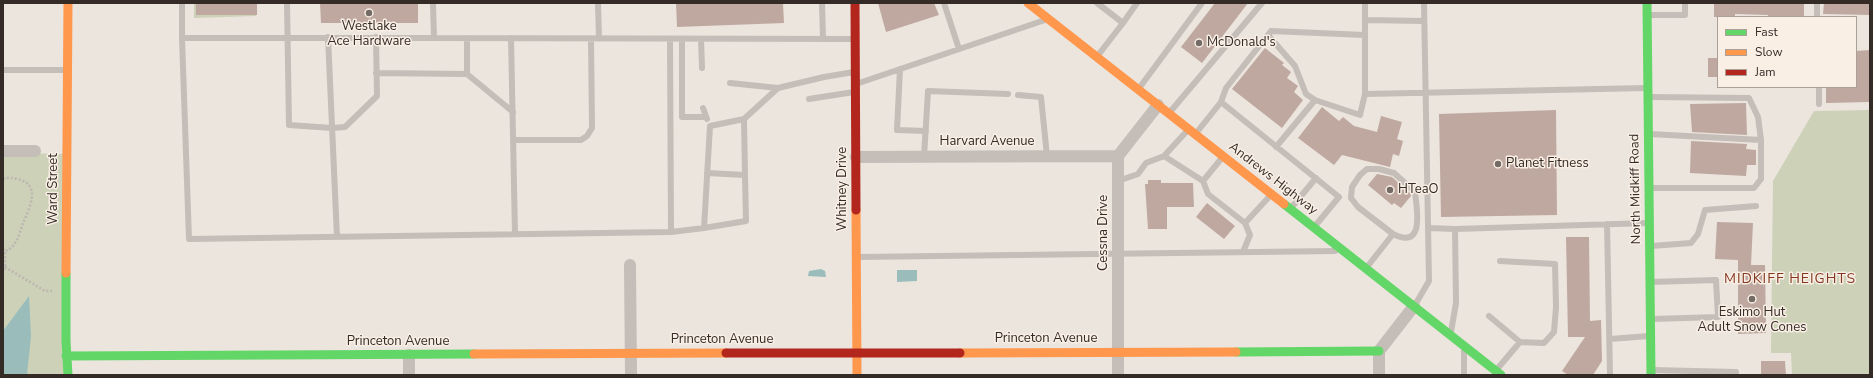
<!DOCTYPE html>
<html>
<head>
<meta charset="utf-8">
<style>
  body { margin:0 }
  #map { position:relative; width:1873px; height:378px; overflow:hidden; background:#ebe5de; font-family:"Nunito Sans",sans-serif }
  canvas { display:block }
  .frame { position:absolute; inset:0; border:4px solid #342a26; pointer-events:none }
  .legend { position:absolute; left:1717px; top:16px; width:140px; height:72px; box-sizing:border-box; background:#f9efe5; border:1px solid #aaa099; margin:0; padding:5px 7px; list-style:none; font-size:12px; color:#342a26 }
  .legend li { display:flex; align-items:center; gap:8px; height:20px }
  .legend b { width:20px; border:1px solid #aaa099 }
</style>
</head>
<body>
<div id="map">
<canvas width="1873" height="378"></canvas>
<div class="frame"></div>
<ul class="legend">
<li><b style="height:5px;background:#63d668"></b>Fast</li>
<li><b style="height:5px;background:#ff974d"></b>Slow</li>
<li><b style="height:5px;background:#b3261e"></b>Jam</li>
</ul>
</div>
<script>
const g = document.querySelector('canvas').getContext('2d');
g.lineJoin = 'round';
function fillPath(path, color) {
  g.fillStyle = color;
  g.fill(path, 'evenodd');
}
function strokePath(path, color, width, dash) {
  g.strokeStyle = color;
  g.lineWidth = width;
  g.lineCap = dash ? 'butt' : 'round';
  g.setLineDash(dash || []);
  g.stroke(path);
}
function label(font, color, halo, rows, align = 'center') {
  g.font = font + ' "Nunito Sans",sans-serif';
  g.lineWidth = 3;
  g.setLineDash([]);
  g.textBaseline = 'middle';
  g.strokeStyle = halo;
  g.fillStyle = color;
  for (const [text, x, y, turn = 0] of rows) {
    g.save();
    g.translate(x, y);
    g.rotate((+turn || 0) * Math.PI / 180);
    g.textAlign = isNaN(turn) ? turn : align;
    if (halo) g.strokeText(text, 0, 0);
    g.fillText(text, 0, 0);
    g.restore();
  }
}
fillPath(new Path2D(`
  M194,3H256V16L194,18Z
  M1870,110V375H1792L1791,353H1771L1773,181L1814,111Z
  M3,153L67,154L68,375H3Z`), '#ccd1b8');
fillPath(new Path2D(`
  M821,269L825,271L826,277L808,276L809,271Z
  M897,270H917V281L897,282Z
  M29,296L31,336L27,375H3V331Z`), '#9abdbc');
fillPath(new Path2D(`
  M196,3H257V15H196Z
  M320,3H418V23H321Z
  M676,3H783L784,23L677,27Z
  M878,3H934L939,15L886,32Z
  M1215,3H1248L1202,63L1181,47Z
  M1714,3H1804V17H1768V15L1735,14V17H1714Z
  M1824,3H1870V15L1823,14Z
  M1265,48L1284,63L1282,65L1291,72L1287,78L1298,86L1294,92L1303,100L1282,128L1232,89Z
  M1870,50V102L1826,103V87H1856V51Z
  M1708,58H1718V77H1708Z
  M1746,103L1747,135L1692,132L1690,104Z
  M1322,107L1339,121L1343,117L1354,126L1377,132L1381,116L1402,122L1397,139L1403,141L1399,156L1393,154L1390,167L1342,155L1334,165L1298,138Z
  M1556,110L1557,215L1441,217L1439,114Z
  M1691,141L1747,144L1746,149L1756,150V165H1747L1746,176L1690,173Z
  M1377,174L1392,177L1411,194V196L1401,208L1394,203L1392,205L1368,185Z
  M1148,180H1161V183H1193L1194,207H1167V229H1148L1145,184H1148Z
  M1207,203L1235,226L1224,239L1196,217Z
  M1717,222L1753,223L1751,265H1765L1766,333L1738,334V260L1715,259Z
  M1566,237H1589L1590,321L1601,320L1602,361L1593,375H1568L1562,371L1585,337H1568Z
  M1761,361H1785L1786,375H1761Z`), '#bfa8a0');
strokePath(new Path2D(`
  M3,179C9,177 12,178 18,179C42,185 29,209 23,223C19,234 17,247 5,251
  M3,249L5,251V267L3,272
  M5,267L45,291H52`), '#bdb6b0', 2.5, [2, 2]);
strokePath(new Path2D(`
  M182,3V38
  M287,3L289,125L332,128L345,127L377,96L376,37
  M433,3L434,38L853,39
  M598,3L599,39
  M822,3L823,39
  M944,3L959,49
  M1097,3L1123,23L1099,54
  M1365,3V94L1646,88
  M1817,3V17
  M1649,15H1685V3
  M1365,20L1423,21
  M1123,23L1137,3
  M1268,35L1295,66L1306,94L1315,100
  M328,37L337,237
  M434,38H182L189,239L671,232L670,39
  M467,38V74L513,112
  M511,38L515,234
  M682,39V117H706
  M701,39L702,68
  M900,69L897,130L926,131
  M3,70H66
  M376,73L467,74
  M730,83L778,88
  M856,84L1045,20
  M1140,87L1202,3
  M1819,87V104
  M1018,95L1041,97L1047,156
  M1649,97L1749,98L1758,117L1761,140V179L1754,188H1651
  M809,99L854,92
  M1221,102L1226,88L1271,31L1365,35
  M703,108L707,119
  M1170,112L1262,3
  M1197,132L1221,102L1339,197L1315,226
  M1650,134L1761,140
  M513,140H581L587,136L592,128L591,39
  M1276,147L1315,100L1360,115L1365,94
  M1164,156L1203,181L1208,194L1245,223L1269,197
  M924,157L928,91L1008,94
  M707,173L745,175L744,119
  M1118,181L1138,174L1146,163L1164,156L1186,132
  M1203,181L1221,159
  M1291,208L1316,178
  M1607,224L1610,375
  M704,228L746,221L745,175
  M1429,228L1455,229L1648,223
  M671,232L704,228L710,126L744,119L778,88L824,77L854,72
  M1651,246L1691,243L1698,234L1705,210L1756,206
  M1243,252L1250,235L1245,223
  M858,257L1335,251
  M1500,261L1555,264L1556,307L1554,332L1544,343L1520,342
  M1367,267L1393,234L1358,207L1351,198L1352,187L1360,175L1367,169H1379L1394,173L1415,192C1417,210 1425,250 1393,234
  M1651,282L1716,280L1718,317L1652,319
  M1415,305L1429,281L1424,3
  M1489,316L1520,342L1498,368
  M1451,332L1456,303L1455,229
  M1610,339L1649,336
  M1652,370L1736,372V375
  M1464,375V351`), '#c4bdb8', 6);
strokePath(new Path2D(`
  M3,151H35
  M856,157L1118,156
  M630,265L631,375
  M409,355V375
  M1118,375V156L1158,105
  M1379,375V351L1414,306`), '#c4bdb8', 12);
strokePath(new Path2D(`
  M1647,3L1651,375
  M1284,204L1501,375
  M66,273V341L68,375
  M1236,352L1379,351
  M66,356L474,354`), '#63d668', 9);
strokePath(new Path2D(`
  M1028,3L1284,204
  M856,210L857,375
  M66,273L68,3
  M960,353L1236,352
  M474,354L726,353`), '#ff974d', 9);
strokePath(new Path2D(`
  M855,3L856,210
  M726,353H960`), '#b3261e', 9);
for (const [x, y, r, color] of [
  [369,13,4,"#746b66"],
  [1199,43,4,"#746b66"],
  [1498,164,4,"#746b66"],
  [1390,190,4,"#746b66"],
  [1752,299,4,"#746b66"]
]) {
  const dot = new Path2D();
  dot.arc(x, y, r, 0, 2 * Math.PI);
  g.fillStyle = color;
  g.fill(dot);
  strokePath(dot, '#f9efe5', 1.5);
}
label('13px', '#342a26', '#f9efe5', [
  ["Westlake",369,27,"center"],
  ["Ace Hardware",369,42,"center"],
  ["McDonald's",1207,43],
  ["Planet Fitness",1506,164],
  ["HTeaO",1398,190],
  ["Eskimo Hut",1752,313,"center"],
  ["Adult Snow Cones",1752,328,"center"]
], 'left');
label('13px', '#342a26', '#f9efe5', [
  ["Harvard Avenue",987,142],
  ["Andrews Highway",1273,179,38],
  ["Ward Street",54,189,-90],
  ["Whitney Drive",843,189,-90],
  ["North Midkiff Road",1636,189,-91],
  ["Cessna Drive",1104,233,-90],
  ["Princeton Avenue",1046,339],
  ["Princeton Avenue",722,340],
  ["Princeton Avenue",398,342]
]);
g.letterSpacing = '1px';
label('14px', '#83361f', '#f9efe5', [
  ["MIDKIFF HEIGHTS",1790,280]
]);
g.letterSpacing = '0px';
</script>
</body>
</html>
